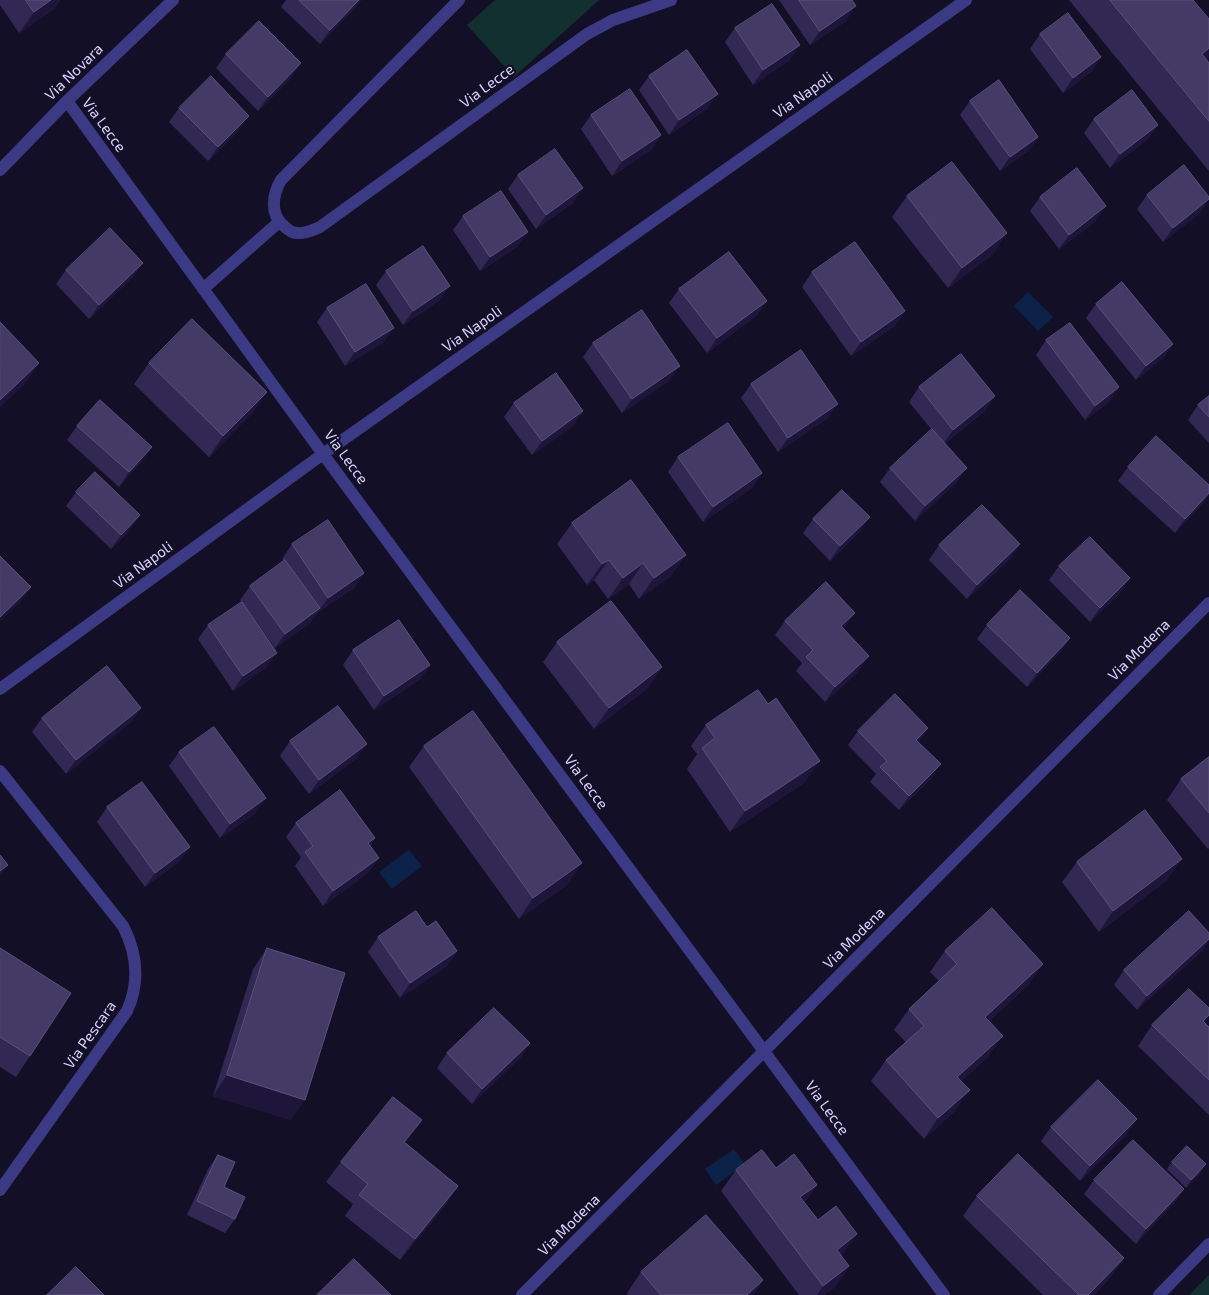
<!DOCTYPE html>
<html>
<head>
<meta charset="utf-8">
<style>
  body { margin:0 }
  canvas { display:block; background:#130f26 }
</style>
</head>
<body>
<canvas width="1209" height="1295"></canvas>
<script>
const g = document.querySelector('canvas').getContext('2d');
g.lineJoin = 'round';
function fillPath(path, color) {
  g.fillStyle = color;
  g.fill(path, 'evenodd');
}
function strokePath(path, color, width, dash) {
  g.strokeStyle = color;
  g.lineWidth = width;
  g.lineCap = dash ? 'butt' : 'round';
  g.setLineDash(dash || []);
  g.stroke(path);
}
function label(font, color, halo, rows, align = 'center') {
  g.font = font + ' "Exo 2",sans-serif';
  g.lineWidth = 4.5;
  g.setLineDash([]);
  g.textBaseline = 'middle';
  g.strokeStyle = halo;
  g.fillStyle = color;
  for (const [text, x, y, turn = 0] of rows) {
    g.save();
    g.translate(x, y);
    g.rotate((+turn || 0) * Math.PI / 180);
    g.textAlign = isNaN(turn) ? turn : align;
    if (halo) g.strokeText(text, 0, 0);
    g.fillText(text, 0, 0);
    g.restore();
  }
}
fillPath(new Path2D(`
  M495,0H599L514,77L467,25Z
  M1209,1275V1295H1189Z`), '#12302f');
fillPath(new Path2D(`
  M1028,292L1053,317L1038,331L1014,306Z
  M409,850L422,866L392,889L379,872Z
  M734,1149L745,1164L716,1185L705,1169Z`), '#0c2248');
strokePath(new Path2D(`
  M459,0L281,180C273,194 269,214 284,226C287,229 292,233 297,233C305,234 313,230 320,227L587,34L613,20L671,0
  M67,101L323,454L944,1295
  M0,170L67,101L173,0
  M203,289L279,222
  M0,689L323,454L966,0
  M0,771L123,926C137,953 140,982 127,1011L0,1190
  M522,1295L1209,603
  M1159,1295L1209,1244`), '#3d3a85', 12);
fillPath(new Path2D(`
  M0,0H60L54,9L19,33L0,5Z
  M286,0H361L354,9L320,44L281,7Z
  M779,0H852L846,21L810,45Z
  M1069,0H1193L1209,57L1207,60L1209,63V171Z
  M735,28L790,60L753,85L725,42Z
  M1040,34L1101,57L1091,72L1063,93L1030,49Z
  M226,54L291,78L258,111L216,68Z
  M649,76L708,108L669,135L639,90Z
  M970,101L1038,137L1028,151L1000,171L960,115Z
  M179,108L239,130L208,161L169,122Z
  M591,115L661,135L651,150L612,176L581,129Z
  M1094,119L1148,139L1110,168L1084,133Z
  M518,175L573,203L536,229L508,189Z
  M1147,195L1200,213L1163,242L1137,209Z
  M907,196L993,254L948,288L892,217Z
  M1040,197L1096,221L1059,249L1030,211Z
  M463,216L518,246L480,271L453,230Z
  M66,270L133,277L89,319L56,284Z
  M386,271L440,300L403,325L376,285Z
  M812,272L905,311L895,326L851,356L802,287Z
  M679,289L767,301L757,315L707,353L669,303Z
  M1096,304L1173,344L1163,358L1136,380L1086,318Z
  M327,308L384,342L345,366L317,322Z
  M1046,340L1119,387L1109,402L1085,420L1036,355Z
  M593,343L670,380L622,413L583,357Z
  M149,363L267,392L252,413L209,457L134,384Z
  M751,384L828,418L778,452L741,398Z
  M919,387L985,411L945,443L957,482L915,521L880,482L890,468L932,430L909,402Z
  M1209,396V443L1188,420L1198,405Z
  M514,403L583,411L573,426L532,455L504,417Z
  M77,426L142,461L119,487L67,440Z
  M678,457L762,473L752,488L703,522L668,472Z
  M1128,467L1209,485V494L1203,503L1175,533L1118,481Z
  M76,492L130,530L111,549L66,506Z
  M813,519L860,531L830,561L803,533Z
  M572,523L671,576L639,599L629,584L608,599L594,580L587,585L557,544Z
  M292,544L364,573L354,588L318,612L310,623L275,648L251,615L267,667L233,691L198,639L208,625L242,602L240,600L250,586L284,561L282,559Z
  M939,545L1010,559L967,599L929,560Z
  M1059,566L1120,593L1090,622L1049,580Z
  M785,621L845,627L843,629L859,671L825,702L796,671L802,663L775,635Z
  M987,625L1070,638L1060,652L1027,687L977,639Z
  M557,642L662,667L648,688L594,729L543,662Z
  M353,650L430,665L420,679L374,710L343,665Z
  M141,708L131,722L66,774L32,732L42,718Z
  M706,725L805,782L730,832L687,769L697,754L691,746Z
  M928,728L918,742L931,778L899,810L870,782L876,774L848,745L858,731Z
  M290,741L357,758L309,794L280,756Z
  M424,746L568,884L519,919L409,767Z
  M179,752L256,813L220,838L169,766Z
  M1209,757V848L1208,849L1167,800L1181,779Z
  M107,807L180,861L145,887L97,822Z
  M296,823L375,838L370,846L369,872L323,906L295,866L301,857L286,837Z
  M1077,862L1167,880L1099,932L1062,882Z
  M427,927L457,951L447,966L400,998L368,952L378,937Z
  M1209,933V940L1202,951L1137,1010L1114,985L1124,970Z
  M0,948L30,1056L16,1077L0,1067Z
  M267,948L291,1120L213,1096L253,969Z
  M945,951L1043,964L1028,985L989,1021L988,1057L961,1081L955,1111L924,1139L871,1081L886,1060L906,1042L894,1030L909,1009L939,981L930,972Z
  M1209,1016L1204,1023L1209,1027V1115L1138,1046L1152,1025Z
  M530,1043L520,1058L472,1104L437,1068L447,1053Z
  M1051,1127L1127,1134L1080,1181L1041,1141Z
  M406,1143L458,1186L444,1207L400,1260L345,1216L353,1204L326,1182L341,1162Z
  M218,1155L224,1187L235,1219L225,1233L187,1215L208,1169Z
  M1172,1162L1201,1172L1186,1188L1167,1169Z
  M776,1168L817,1185L804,1203L818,1220L857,1234L841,1256L849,1266L835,1287L824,1295H799L721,1191L736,1170Z
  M1094,1180L1184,1189L1174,1203L1136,1244L1084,1194Z
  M977,1196L1124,1258L1109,1279L1094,1295H1043L963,1216Z
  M641,1272L763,1280L753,1295H628L627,1293Z`), '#312854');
fillPath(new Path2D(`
  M51,0H60L54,9L19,33L34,12Z
  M359,0H361L354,9L320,44L330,30Z
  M856,6L846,21L810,45L820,31Z
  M800,45L790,60L753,85L763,70Z
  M1209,48V57L1204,63L1202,54Z
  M1101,57L1091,72L1063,93L1073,78Z
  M301,63L291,78L258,111L268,97Z
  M718,94L708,108L669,135L679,120Z
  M249,116L239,130L208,161L218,147Z
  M1158,125L1148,139L1110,168L1120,154Z
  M661,135L651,150L612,176L622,161Z
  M1038,137L1028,151L1000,171L1010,157Z
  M583,188L573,203L536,229L546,215Z
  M1209,199L1200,213L1163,242L1173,228Z
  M1106,206L1096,221L1059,249L1069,235Z
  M528,232L518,246L480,271L490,257Z
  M1007,233L993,254L948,288L962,268Z
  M143,263L133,277L89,319L99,305Z
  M450,286L440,300L403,325L413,311Z
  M767,301L757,315L707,353L717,338Z
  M905,311L895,326L851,356L861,342Z
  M394,328L384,342L345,366L355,352Z
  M1173,344L1163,358L1136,380L1146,366Z
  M39,363L25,384L0,407V400Z
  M680,366L670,380L622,413L632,399Z
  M1119,387L1109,402L1085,420L1095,406Z
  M267,392L252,413L209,457L223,436Z
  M995,396L985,411L943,444L953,430Z
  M838,404L828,418L778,452L788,438Z
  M583,411L573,426L532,455L542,441Z
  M152,447L142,461L119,487L129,472Z
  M967,468L957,482L915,521L925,506Z
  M762,473L752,488L703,522L713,507Z
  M1209,493V494L1203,503L1175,533L1185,519Z
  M140,515L130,530L111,549L121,535Z
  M870,517L860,531L830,561L840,546Z
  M1020,544L1010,559L967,599L977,585Z
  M686,555L671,576L639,599L654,578Z
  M609,560L594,580L587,585L602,564Z
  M643,563L629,584L608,599L623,578Z
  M364,573L354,588L318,612L310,623L275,648L285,634L320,609L328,598Z
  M1130,578L1120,593L1090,622L1100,608Z
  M31,587L21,601L0,621V617Z
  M855,613L845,627L831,641L841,626Z
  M1070,638L1060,652L1027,687L1037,673Z
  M277,653L267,667L233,691L243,676Z
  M869,656L859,671L825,702L835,687Z
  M430,665L420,679L374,710L384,696Z
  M662,667L648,688L594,729L609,708Z
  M141,708L131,722L66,774L76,760Z
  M928,728L918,742L916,740Z
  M367,744L357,758L309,794L319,780Z
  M820,761L805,782L730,832L745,811Z
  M941,764L931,778L899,810L909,796Z
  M266,798L256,813L220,838L230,824Z
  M375,838L365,852L368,843Z
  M190,847L180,861L145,887L155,873Z
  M379,858L369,872L323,906L333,891Z
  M1182,859L1167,880L1099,932L1113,911Z
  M582,863L568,884L519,919L533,898Z
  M8,865L0,876V871Z
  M1209,939V940L1202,951L1137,1010L1147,996Z
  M457,951L447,966L400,998L410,983Z
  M1043,964L1028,985L971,1037L985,1017Z
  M1209,1015V1016L1198,1032L1203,1021Z
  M1003,1036L988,1057L943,1098L957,1077Z
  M530,1043L520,1058L472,1104L482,1089Z
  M227,1075L305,1100L291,1120L213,1096Z
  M970,1090L955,1111L924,1139L938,1118Z
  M1137,1119L1127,1134L1080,1181L1090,1166Z
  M422,1120L407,1141L389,1162L404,1142Z
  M1206,1164L1201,1172L1186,1188L1191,1180Z
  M817,1185L802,1206L800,1197Z
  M458,1186L444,1207L400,1260L415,1239Z
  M1184,1189L1174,1203L1136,1244L1146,1229Z
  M857,1234L842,1255L822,1270L837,1250Z
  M1124,1258L1109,1279L1094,1295H1088Z
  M849,1266L835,1287L824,1295H817L823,1286Z
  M763,1280L753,1295H747Z`), '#1d163a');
const building = new Path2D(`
  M26,0H51L34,12Z
  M299,0H359L330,30Z
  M799,0H852L856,6L820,31Z
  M1110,0H1193L1209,19V48L1202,54L1209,63V121Z
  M772,4L800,45L763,70L735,28Z
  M1068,13L1101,57L1073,78L1040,34Z
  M259,21L301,63L268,97L226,54Z
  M687,50L718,94L679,120L649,76Z
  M211,76L249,116L218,147L179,108Z
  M999,80L1038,137L1010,157L970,101Z
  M630,89L661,135L622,161L591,115Z
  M1132,90L1158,125L1120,154L1094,119Z
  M555,149L583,188L546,215L518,175Z
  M952,162L1007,233L962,268L907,196Z
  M1184,165L1209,197V199L1173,228L1147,195Z
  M1077,168L1106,206L1069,235L1040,197Z
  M501,191L528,232L490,257L463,216Z
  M110,228L143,263L99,305L66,270Z
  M855,242L905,311L861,342L812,272Z
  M423,246L450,286L413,311L386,271Z
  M729,252L767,301L717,338L679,289Z
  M1122,282L1173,344L1146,366L1096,304Z
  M366,284L394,328L355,352L327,308Z
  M642,310L680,366L632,399L593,343Z
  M192,319L267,392L223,436L149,363Z
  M0,322L39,363L0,400Z
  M1070,323L1119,387L1095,406L1046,340Z
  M801,350L838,404L788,438L751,384Z
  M961,354L995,396L953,430L919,387Z
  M556,373L583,411L542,441L514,403Z
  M1209,396V417L1198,405Z
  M100,400L152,447L129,472L77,426Z
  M728,423L762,473L713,507L678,457Z
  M932,429L967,468L925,506L890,468Z
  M1156,436L1209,485V493L1185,519L1128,467Z
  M95,472L140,515L121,535L76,492Z
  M631,480L686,555L654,578L643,563L623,578L609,560L602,564L572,523Z
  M842,490L870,517L840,546L813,519Z
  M982,505L1020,544L977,585L939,545Z
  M328,520L364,573L328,598L292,544Z
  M1090,537L1130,578L1100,608L1059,566Z
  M0,556L31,587L0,617Z
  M285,560L320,608L285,634L250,586Z
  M826,582L855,613L841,626L869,656L835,687L806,657L813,650L785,621Z
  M1020,590L1070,638L1037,673L987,625Z
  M611,601L662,667L609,708L557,642Z
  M242,602L277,653L243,676L208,625Z
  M399,620L430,665L384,696L353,650Z
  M107,666L141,708L76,760L42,718Z
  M758,690L768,704L776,698L820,761L745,811L702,748L715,738L706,725Z
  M895,694L928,728L916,740L941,764L909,796L880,767L887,761L858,731Z
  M338,706L367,744L319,780L290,741Z
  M473,711L582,863L533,898L424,746Z
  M214,727L266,798L230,824L179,752Z
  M1209,757V813L1181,779Z
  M142,782L190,847L155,873L107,807Z
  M340,790L375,838L368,843L379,858L333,891L305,852L313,846L296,823Z
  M1145,810L1182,859L1113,911L1077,862Z
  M0,855L8,865L0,871Z
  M992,908L1043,964L985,1017L1003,1036L957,1077L970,1090L938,1118L886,1060L924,1026L909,1009L957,964L945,951Z
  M416,911L427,927L436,921L457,951L410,983L378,937Z
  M1189,911L1209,933V939L1147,996L1124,970Z
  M0,948L71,993L30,1056L0,1037Z
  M267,948L345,973L305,1100L227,1075Z
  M1189,989L1209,1008V1015L1203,1021L1209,1027V1080L1152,1025Z
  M494,1008L530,1043L482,1089L447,1053Z
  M1098,1080L1137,1119L1090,1166L1051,1127Z
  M393,1097L422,1120L404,1142L458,1186L415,1239L359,1195L368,1184L341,1162Z
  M1133,1140L1184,1189L1146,1229L1094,1180Z
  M1187,1146L1206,1164L1191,1180L1172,1162Z
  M762,1150L776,1168L794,1154L817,1185L800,1197L818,1220L836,1206L857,1234L837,1250L849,1266L823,1286L736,1170Z
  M1018,1154L1124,1258L1088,1295H1079L977,1196Z
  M218,1155L235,1162L224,1187L245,1197L235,1219L197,1201Z
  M706,1215L763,1280L747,1295H661L641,1272Z
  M354,1259L391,1295H317Z
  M76,1267L104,1295H47Z`);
fillPath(building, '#433a66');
strokePath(building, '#5a527e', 1);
label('15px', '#d9d4ff', '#130f26', [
  ["Via Novara",74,72,-44],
  ["Via Lecce",487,86,-36],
  ["Via Napoli",803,95,-35],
  ["Via Lecce",104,125,54],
  ["Via Napoli",472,329,-35],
  ["Via Lecce",346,457,54],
  ["Via Napoli",143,565,-36],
  ["Via Modena",1139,650,-45],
  ["Via Lecce",586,782,54],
  ["Via Modena",854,938,-45],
  ["Via Pescara",90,1035,-55],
  ["Via Lecce",827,1108,54],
  ["Via Modena",569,1225,-45]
]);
</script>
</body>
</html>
